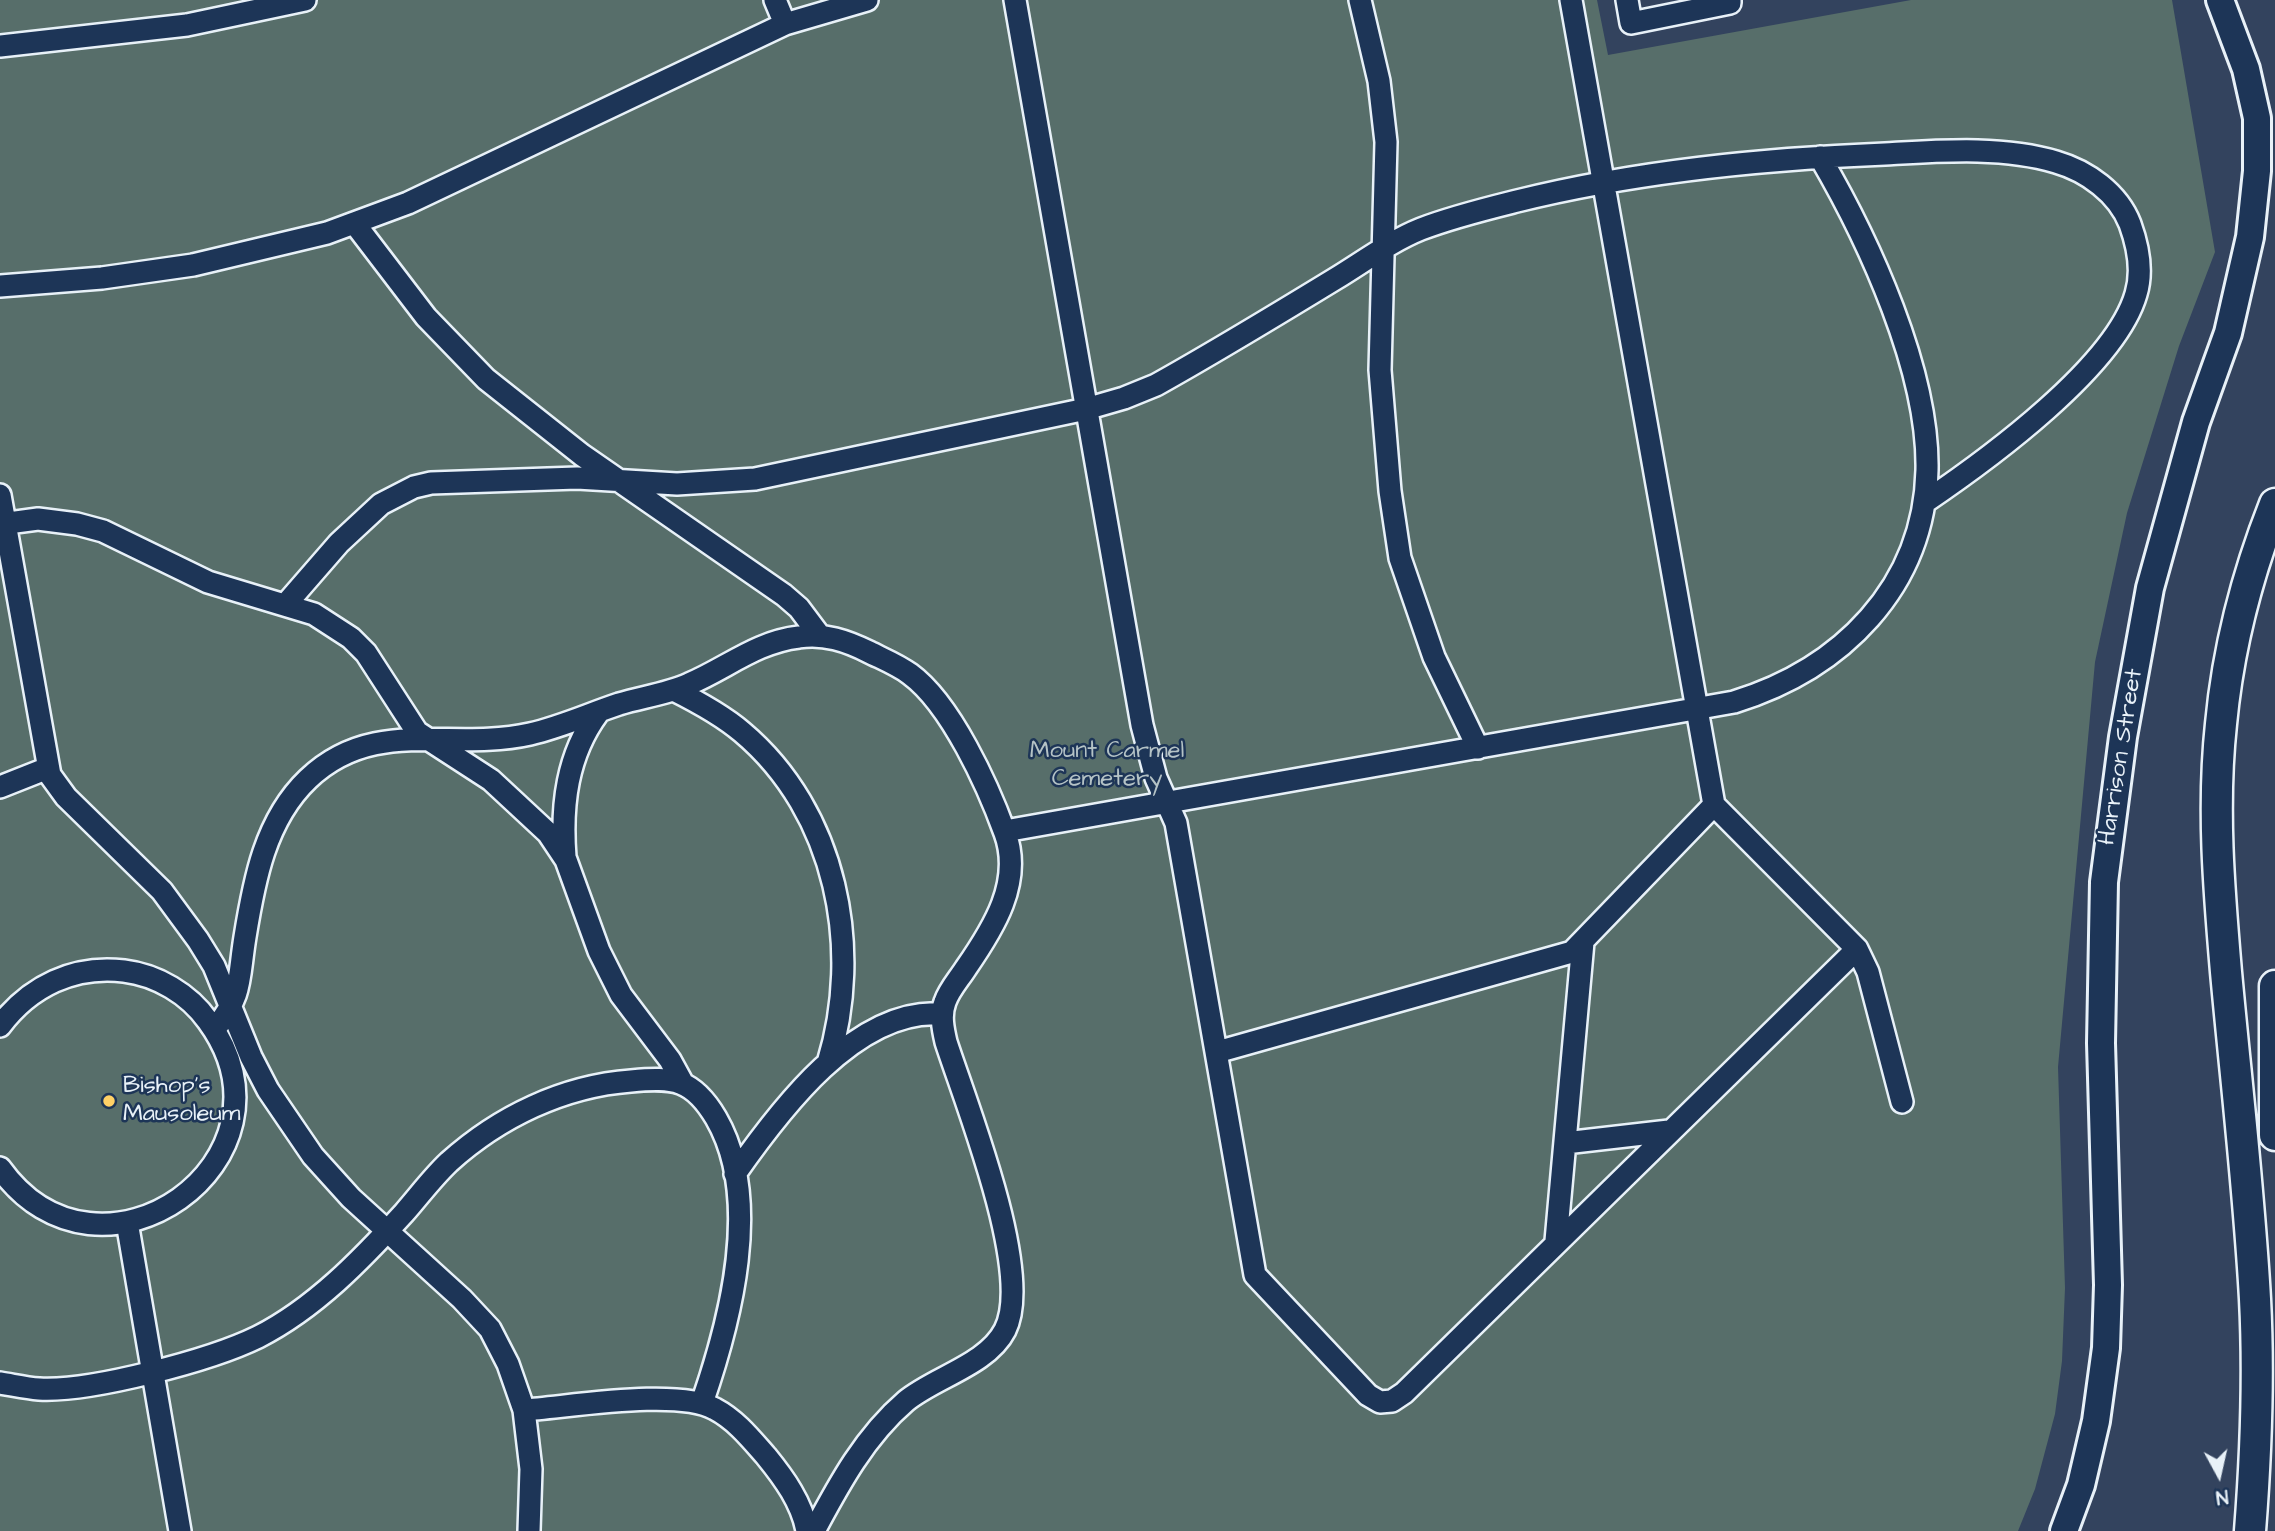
<!DOCTYPE html>
<html>
<head>
<meta charset="utf-8">
<style>
  body { margin:0 }
  #map { position:relative; width:2275px; height:1531px; overflow:hidden; background:#33435e; font-family:"Architects Daughter",sans-serif }
  canvas { display:block }
  .north { position:absolute; left:2184px; top:1440px; width:70px; height:70px; -webkit-text-stroke:5px #1d3557; paint-order:stroke; rotate:172deg; font-size:19px; font-weight:700; line-height:28px; text-align:center; color:#e8f1f8 }
  .north::after { content:''; display:block; margin:auto; width:24px; height:32px; background:#e8f1f8; clip-path:polygon(50% 0,100% 100%,50% 72%,0 100%) }
</style>
</head>
<body>
<div id="map">
<canvas width="2275" height="1531"></canvas>
<div class="north">N</div>
</div>
<script>
const g = document.querySelector('canvas').getContext('2d');
g.lineJoin = 'round';
function fillPath(path, color) {
  g.fillStyle = color;
  g.fill(path, 'evenodd');
}
function strokePath(path, color, width, dash) {
  g.strokeStyle = color;
  g.lineWidth = width;
  g.lineCap = dash ? 'butt' : 'round';
  g.setLineDash(dash || []);
  g.stroke(path);
}
function label(font, color, halo, rows, align = 'center') {
  g.font = font + ' "Architects Daughter",sans-serif';
  g.lineWidth = 5;
  g.setLineDash([]);
  g.textBaseline = 'middle';
  g.strokeStyle = halo;
  g.fillStyle = color;
  for (const [text, x, y, turn = 0] of rows) {
    g.save();
    g.translate(x, y);
    g.rotate((+turn || 0) * Math.PI / 180);
    g.textAlign = isNaN(turn) ? turn : align;
    if (halo) g.strokeText(text, 0, 0);
    g.fillText(text, 0, 0);
    g.restore();
  }
}
fillPath(new Path2D(`
  M0,0H1597L1608,55L1911,0H2172L2215,252L2179,346L2127,513L2095,662L2058,1067L2065,1288L2062,1361L2055,1414L2035,1489L2018,1531H0Z`), '#576e6a');
const minor = new Path2D(`
  M775,0L785,24
  M1015,0L1142,725L1156,778L1176,823L1255,1275L1368,1395L1380,1402L1392,1401L1404,1393L1857,949
  M1360,0L1379,81L1386,142L1380,370L1390,491L1400,558L1434,657L1478,748
  M1571,0L1714,805L1857,949L1868,972L1902,1102
  M1627,0L1631,23L1730,3V0
  M0,46L187,25L305,0
  M355,224L426,317L486,379L582,455L784,595L799,608L820,636
  M0,286L102,278L193,265L327,233L408,203L785,24L867,0
  M0,495L50,775L66,797L162,891L198,940L214,966L251,1057L268,1090L313,1156L351,1198L462,1299L490,1329L508,1364L524,1410L531,1469L529,1531
  M0,524L38,519L77,524L103,531L208,582L314,614L351,638L366,653L417,732L491,780L548,833L566,860L599,951L621,995L670,1060L682,1082
  M286,604L339,543L381,504L414,487L431,483L577,478L677,484L755,479L1086,409L1124,398L1156,385C1217,351 1276,315 1335,279C1363,262 1391,241 1421,229C1452,217 1485,209 1517,201C1638,171 1762,159 1885,154C1940,151 2003,146 2056,162C2087,171 2118,193 2130,224C2138,246 2143,271 2136,294C2115,367 1987,460 1925,502
  M674,690C698,702 722,715 742,732C837,812 863,949 828,1063
  M0,787L48,768
  M1005,831L1734,702C1841,669 1924,588 1927,470C1929,371 1869,241 1820,157
  M565,857C561,805 567,755 598,713
  M0,1026C30,986 74,965 124,971C157,975 189,994 208,1021C309,1159 100,1308 0,1168
  M215,1029C243,994 238,980 245,937C254,881 265,820 308,779C374,716 451,752 530,734C561,727 589,714 619,704C642,697 667,694 689,684C727,668 756,642 799,637C824,633 847,641 869,652C883,659 898,665 910,674C951,704 988,786 1005,833C1023,882 993,929 966,968C959,979 949,990 945,1002C940,1015 943,1029 946,1042C966,1104 1034,1273 1005,1330C987,1365 935,1377 906,1401C865,1436 839,1484 814,1531
  M1217,1052L1572,952L1714,805
  M1565,1143L1669,1131
  M735,1174C779,1111 856,1007 942,1014
  M127,1222L180,1531
  M1556,1241L1583,942
  M0,1383C13,1385 26,1388 39,1389C91,1392 211,1360 258,1337C315,1308 361,1260 404,1213C419,1196 432,1178 449,1162C499,1117 563,1086 631,1081C674,1077 693,1079 716,1118C763,1199 730,1322 702,1403
  M524,1410C569,1407 678,1388 715,1409C736,1420 751,1439 766,1456C784,1478 802,1503 807,1531`);
const major = new Path2D(`
  M2064,1531L2081,1485L2096,1421L2106,1348L2108,1285L2101,1043L2104,882L2123,737L2150,588L2196,422L2228,333L2250,237L2257,171V118L2246,69L2220,0`);
const highway = new Path2D(`
  M2275,986V1135
  M2250,1531C2256,1454 2259,1376 2255,1299C2249,1190 2236,1081 2226,972C2219,890 2212,807 2221,724C2228,649 2247,575 2275,504`);
strokePath(minor, '#e8f1f8', 26);
strokePath(major, '#e8f1f8', 32);
strokePath(highway, '#e8f1f8', 35);
strokePath(minor, '#1d3557', 21);
strokePath(major, '#1d3557', 26);
strokePath(highway, '#1d3557', 30);
for (const [x, y, r, color] of [
  [109,1101,7,"#ffd166"]
]) {
  const dot = new Path2D();
  dot.arc(x, y, r, 0, 2 * Math.PI);
  g.fillStyle = color;
  g.fill(dot);
  strokePath(dot, '#1d3557', 2.5);
}
label('24px', '#b5c3c6', '#1d3557', [
  ["Mount Carmel",1107,752],
  ["Cemetery",1107,780]
]);
label('24px', '#e8f1f8', '#1d3557', [
  ["Harrison Street",2122,757,-81]
]);
label('24px', '#e8f1f8', '#1d3557', [
  ["Bishop's",123,1087],
  ["Mausoleum",123,1115]
], 'left');
</script>
</body>
</html>
